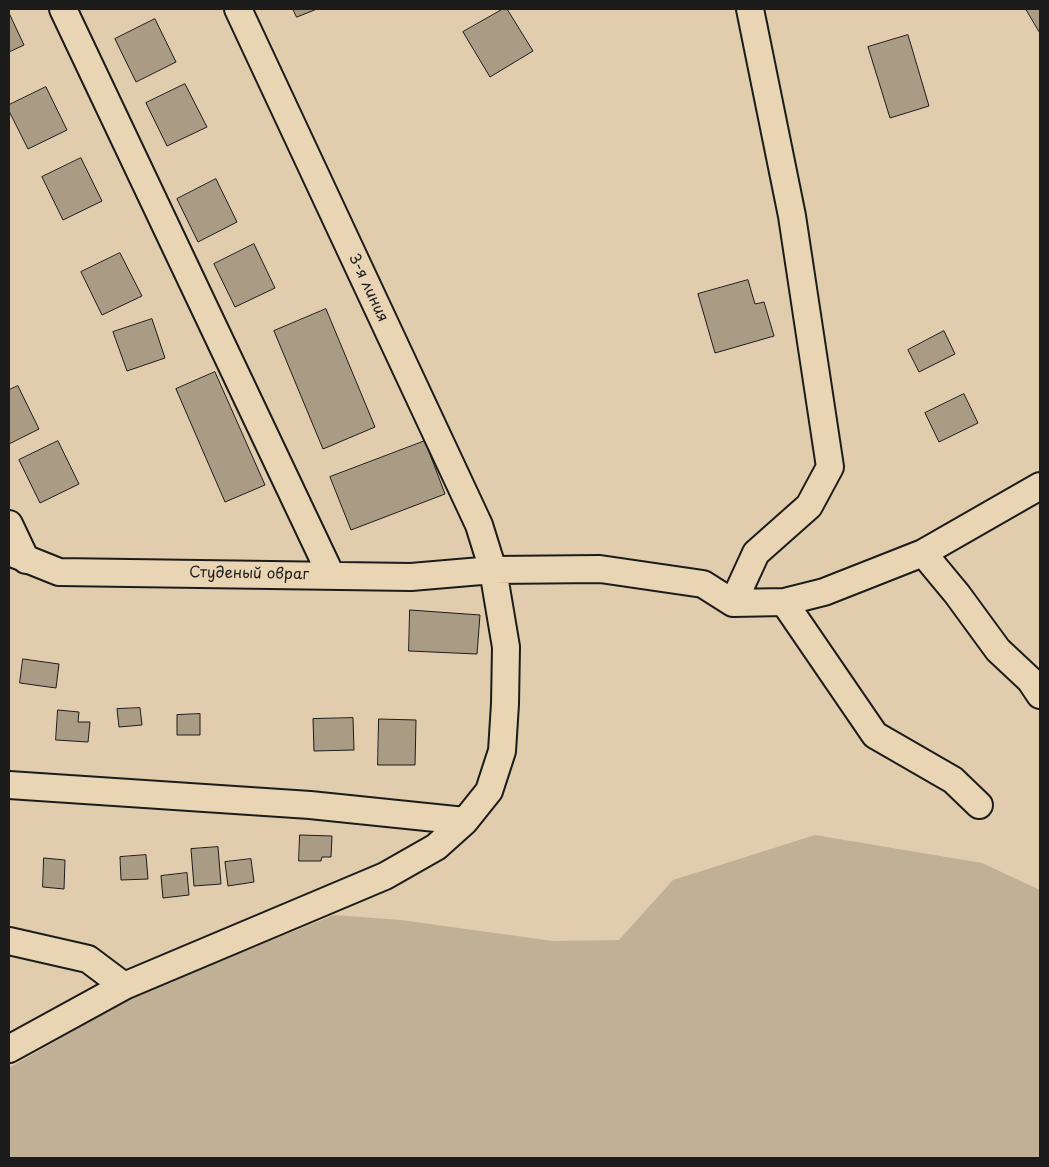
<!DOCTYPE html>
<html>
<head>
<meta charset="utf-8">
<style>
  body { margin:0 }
  #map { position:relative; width:1049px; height:1167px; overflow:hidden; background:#e1cdad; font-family:"Playpen Sans",sans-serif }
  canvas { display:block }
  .frame { position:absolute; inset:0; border:10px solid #1c1c1c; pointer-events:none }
</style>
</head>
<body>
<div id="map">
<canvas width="1049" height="1167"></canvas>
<div class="frame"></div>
</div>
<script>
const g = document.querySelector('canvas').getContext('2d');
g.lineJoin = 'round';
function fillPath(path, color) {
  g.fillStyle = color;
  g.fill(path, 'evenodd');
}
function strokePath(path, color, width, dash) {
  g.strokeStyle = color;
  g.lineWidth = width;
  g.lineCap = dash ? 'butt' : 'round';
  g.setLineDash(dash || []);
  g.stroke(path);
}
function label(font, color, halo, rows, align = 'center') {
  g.font = font + ' "Playpen Sans",sans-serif';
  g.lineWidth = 4;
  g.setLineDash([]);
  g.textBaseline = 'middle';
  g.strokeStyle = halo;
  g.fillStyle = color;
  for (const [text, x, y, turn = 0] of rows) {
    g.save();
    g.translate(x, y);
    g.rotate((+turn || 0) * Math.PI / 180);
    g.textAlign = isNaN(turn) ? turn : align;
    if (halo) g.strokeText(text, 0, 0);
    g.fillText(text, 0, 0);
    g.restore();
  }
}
fillPath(new Path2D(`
  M815,835L982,863L1040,890V1158H9V1068L132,997L334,915L401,920L553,941L619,940L673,880Z`), '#c0b095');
const building = new Path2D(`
  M293,9H317L297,17Z
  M503,9H507L533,51L490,77L463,32Z
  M1026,9H1040V33Z
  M9,13L24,45L9,52Z
  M155,19L176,62L136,82L115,39Z
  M908,35L929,106L890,118L868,47Z
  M185,84L207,127L167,146L146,103Z
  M46,87L67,130L28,149L9,111V105Z
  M81,158L102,201L63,220L42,177Z
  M216,179L237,222L198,242L177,199Z
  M254,244L275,288L235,307L214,264Z
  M120,253L142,296L102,315L81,272Z
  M748,280L755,304L764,302L774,336L715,353L698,294Z
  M326,309L375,427L323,449L274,331Z
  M152,319L165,358L127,371L113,332Z
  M944,331L955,354L919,372L908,350Z
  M215,372L265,485L225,502L176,389Z
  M18,386L39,429L9,444V390Z
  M964,394L978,423L939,442L925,413Z
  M58,441L79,484L40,503L19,460Z
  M425,441L445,494L351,530L330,477Z
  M410,610L480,615L477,654L409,651Z
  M23,659L59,664L56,688L20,683Z
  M140,708L142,725L119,727L117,709Z
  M58,710L79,712L78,722H90L88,742L56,740Z
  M200,714V735H177V715Z
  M353,718L354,750L314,751L313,719Z
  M379,719L416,720L415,765H378Z
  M300,835L332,836L331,857H322L321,861H299Z
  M218,847L221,884L194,886L191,849Z
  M146,855L148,879L121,880L120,857Z
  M44,858L65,860L64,889L43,887Z
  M251,859L254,882L228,886L225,862Z
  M187,873L189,895L163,898L161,876Z`);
fillPath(building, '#aa9b85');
strokePath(building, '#1c1c1c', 1);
const minor = new Path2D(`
  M63,9L331,575
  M9,524L26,560
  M9,552L59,572L411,577L493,570L600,569L703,584L733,603L784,602L824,592L923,553L1040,486
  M923,553L957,594L998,650L1030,680L1040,695
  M784,602L875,735L953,780L979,805
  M733,603L756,553L809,506L830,467L792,216L750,9
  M9,785L310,805L465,821
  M9,941L88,959L124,986
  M9,1049L124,986L385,876L436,847L465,821L489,791L502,751L505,704L506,647L493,570L479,525L238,9`);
strokePath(minor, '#1c1c1c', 30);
strokePath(minor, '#e9d4b3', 26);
label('15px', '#1c1c1c', '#e9d4b3', [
  ["3-я линия",368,288,65],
  ["Студеный овраг",249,574,1]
]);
</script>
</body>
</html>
